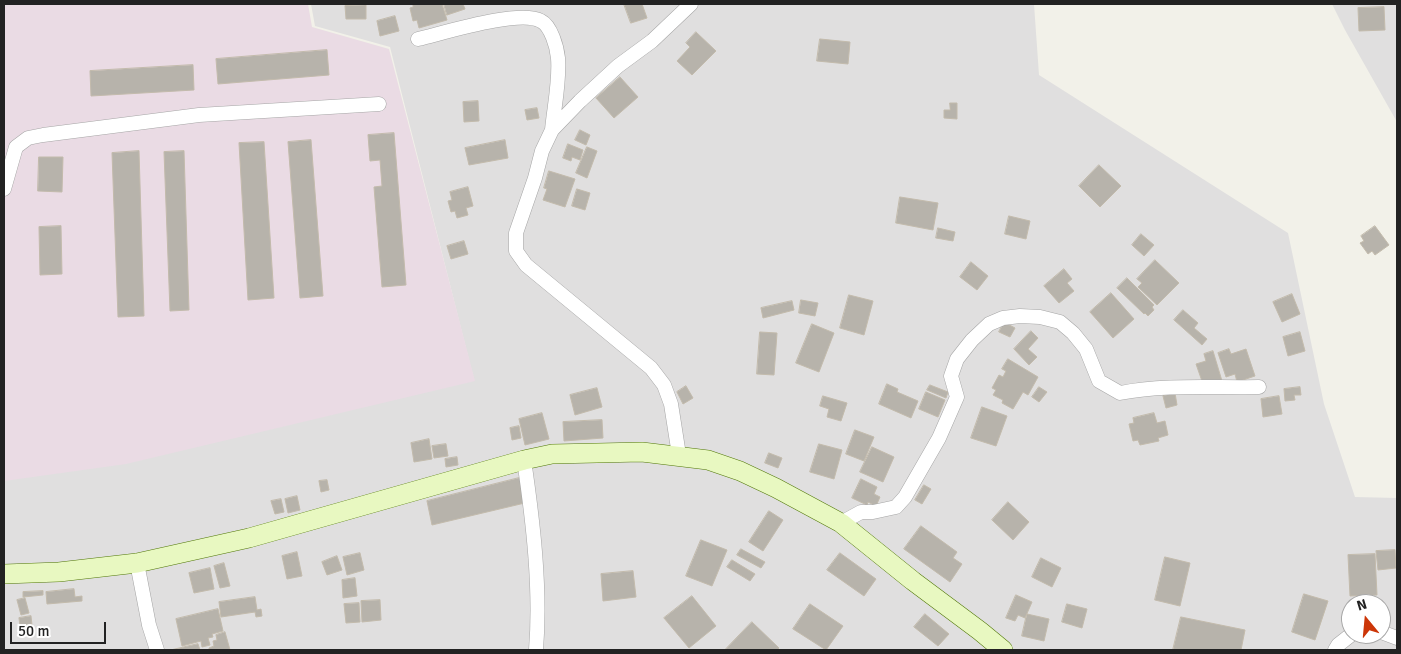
<!DOCTYPE html>
<html>
<head>
<meta charset="utf-8">
<style>
  body { margin:0 }
  #map { position:relative; width:1401px; height:654px; overflow:hidden; background:#f2f1e9; font-family:Signika,sans-serif }
  canvas { display:block }
  .frame { position:absolute; inset:0; border:5px solid #222; pointer-events:none }
  .north { position:absolute; left:1341px; top:594px; width:50px; height:50px; box-sizing:border-box; background:#fff; border:1px solid #a7a7a7; border-radius:50%; rotate:343deg; font-size:14px; font-weight:700; line-height:20px; text-align:center; color:#222 }
  .north::after { content:''; display:block; margin:auto; width:18px; height:22px; background:#cc3608; clip-path:polygon(50% 0,100% 100%,50% 72%,0 100%) }
  .scale { position:absolute; left:10px; top:622px; width:96px; height:22px; box-sizing:border-box; border:2px solid #222; border-top:0; padding-left:6px; font-size:15px; line-height:18px; white-space:nowrap; color:#222; -webkit-text-stroke:4px #fff; paint-order:stroke }
</style>
</head>
<body>
<div id="map">
<canvas width="1401" height="654"></canvas>
<div class="frame"></div>
<div class="north">N</div>
<div class="scale">50 m</div>
</div>
<script>
const g = document.querySelector('canvas').getContext('2d');
g.lineJoin = 'round';
function fillPath(path, color) {
  g.fillStyle = color;
  g.fill(path, 'evenodd');
}
function strokePath(path, color, width, dash) {
  g.strokeStyle = color;
  g.lineWidth = width;
  g.lineCap = dash ? 'butt' : 'round';
  g.setLineDash(dash || []);
  g.stroke(path);
}
fillPath(new Path2D(`
  M311,4H1034L1039,75L1288,233L1324,404L1355,497L1397,498V650H4V480L474,380L390,47L315,26ZM1351,604H1381V634H1351Z
  M1332,4H1397V122L1345,30Z`), '#e0dfdf');
fillPath(new Path2D(`
  M4,4H308L312,27L389,49L475,381L126,464L4,481Z`), '#eadbe4');
const building = new Path2D(`
  M413,4H442L447,20L419,28L417,20L413,21L410,8L413,7Z
  M444,4H463L465,9L447,15Z
  M624,4H642L647,18L631,23Z
  M366,5V19H346L345,6Z
  M1384,7L1385,30L1359,31L1358,8Z
  M395,16L399,31L380,36L377,21Z
  M696,32L716,51L692,75L677,61L690,47L686,43Z
  M820,39L850,42L848,64L817,61Z
  M327,50L329,75L218,84L216,59Z
  M193,65L194,90L91,96L90,71Z
  M620,77L638,97L614,118L596,98Z
  M478,101L479,121L464,122L463,102Z
  M950,103H957V119L944,118V110H950Z
  M537,108L539,118L527,120L525,110Z
  M580,130L590,135L586,145L575,140Z
  M394,133L406,285L382,287L374,187L382,186L380,160L370,161L368,135Z
  M311,140L323,296L300,298L288,142Z
  M505,140L508,158L469,165L465,148Z
  M264,142L274,298L248,300L239,143Z
  M568,144L583,150L580,160L572,157L571,161L563,158Z
  M587,147L597,151L587,178L576,173Z
  M139,151L144,316L118,317L112,153Z
  M184,151L189,310L170,311L164,152Z
  M39,157H63L62,192L38,191Z
  M1099,165L1121,186L1100,207L1079,186Z
  M549,171L575,179L565,207L543,200L547,189L544,188Z
  M468,187L473,206L466,208L468,215L457,218L455,211L451,212L448,201L452,200L450,192Z
  M577,189L590,193L585,210L572,206Z
  M900,197L938,203L933,230L896,223Z
  M1009,216L1030,221L1026,239L1005,234Z
  M61,226L62,274L40,275L39,227Z
  M1375,226L1389,245L1375,255L1372,251L1368,254L1360,243L1364,241L1361,236Z
  M938,228L955,232L953,241L936,238Z
  M1141,234L1154,245L1144,256L1132,245Z
  M464,241L468,254L451,259L447,246Z
  M1155,260L1179,283L1157,305L1138,287L1142,283L1137,279Z
  M971,262L988,276L977,290L960,277Z
  M1064,269L1072,279L1067,283L1074,291L1059,303L1044,286Z
  M1127,278L1154,305L1152,307L1154,310L1148,316L1145,313L1144,314L1117,288Z
  M1111,293L1134,319L1113,338L1090,312Z
  M1292,294L1300,314L1282,322L1273,302Z
  M849,295L873,301L864,335L840,328Z
  M801,300L818,303L815,316L799,313Z
  M792,301L794,310L763,318L761,308Z
  M1183,310L1198,323L1194,328L1207,339L1202,345L1174,320Z
  M1004,322L1015,328L1010,337L999,332Z
  M812,324L834,333L819,372L796,363Z
  M1031,331L1038,338L1028,349L1037,357L1029,365L1014,349Z
  M760,332L777,333L774,375L757,374Z
  M1300,332L1305,351L1288,356L1283,337Z
  M1229,349L1231,354L1246,349L1255,376L1237,382L1235,374L1226,377L1218,353Z
  M1213,351L1222,381L1203,384L1196,364L1206,361L1204,354Z
  M1008,359L1038,377L1028,395L1023,392L1013,409L1002,403L1003,400L993,395L996,390L992,388L999,375L1003,377L1006,371L1002,369Z
  M887,384L898,389L897,392L918,401L911,418L879,404Z
  M930,385L948,392L946,398L927,390Z
  M686,386L693,398L683,404L677,392Z
  M1039,387L1047,392L1039,402L1032,397Z
  M1300,387L1301,395H1294L1295,400L1285,401L1284,389Z
  M597,388L602,407L575,415L570,395Z
  M926,392L945,400L938,417L919,409Z
  M1175,393L1177,405L1166,408L1163,396Z
  M823,396L847,403L841,421L827,417L829,409L820,406Z
  M1279,396L1282,414L1263,417L1261,399Z
  M982,407L1007,416L996,446L971,438Z
  M542,413L549,439L525,445L519,419Z
  M1154,413L1157,423L1165,421L1168,435L1158,438L1159,441L1140,445L1138,440L1133,441L1129,424L1134,423L1133,418Z
  M602,420L603,438L564,441L563,422Z
  M519,426L521,438L512,440L510,428Z
  M855,430L874,437L864,461L846,454Z
  M429,439L432,459L414,462L411,443Z
  M446,444L448,456L434,458L432,446Z
  M819,444L842,450L834,479L810,472Z
  M872,447L894,457L883,482L860,472Z
  M769,453L782,458L778,468L765,463Z
  M457,457L458,465L446,467L445,459Z
  M523,477L529,502L432,525L427,501Z
  M861,479L877,487L874,494L880,497L876,506L868,502L867,505L852,498Z
  M327,480L329,490L321,492L319,481Z
  M924,485L931,489L922,504L915,500Z
  M297,496L300,510L288,513L285,499Z
  M281,499L284,512L275,514L271,501Z
  M1008,502L1029,522L1013,540L992,520Z
  M769,511L783,520L763,551L749,542Z
  M921,526L957,552L953,558L962,564L950,582L904,549Z
  M701,540L727,550L712,586L686,576Z
  M741,549L765,562L761,568L737,555Z
  M1395,550L1396,568L1378,570L1376,551Z
  M297,552L302,576L287,579L282,556Z
  M360,553L364,570L347,575L343,557Z
  M840,553L876,579L864,596L827,570Z
  M1375,554L1377,595L1350,596L1348,555Z
  M337,556L342,570L327,575L322,562Z
  M1165,557L1190,563L1180,606L1155,600Z
  M1041,558L1061,568L1052,587L1032,577Z
  M732,560L755,574L750,581L727,567Z
  M224,563L230,586L220,588L214,566Z
  M210,568L214,589L194,593L189,573Z
  M633,571L636,597L603,601L601,574Z
  M355,578L357,596L343,598L342,580Z
  M74,589L75,597L82,596V601L47,604L46,592Z
  M43,591V595L23,597V592Z
  M1304,594L1328,601L1315,640L1292,632Z
  M1016,595L1032,602L1025,618L1018,615L1015,621L1006,618Z
  M692,596L716,626L689,648L664,618Z
  M255,597L257,610L261,609L262,616L256,617L255,612L221,617L219,602Z
  M25,598L29,613L21,615L17,600Z
  M380,600L381,620L362,622L361,601Z
  M359,603L360,622L346,623L344,604Z
  M810,604L843,626L826,650L793,629Z
  M1067,604L1087,609L1082,628L1062,622Z
  M218,609L223,631L212,634L213,637L208,638L210,645L202,647L201,641L182,646L176,619Z
  M925,614L949,634L938,646L914,627Z
  M1027,614L1049,619L1044,641L1022,636Z
  M31,616L32,625L20,626L19,618Z
  M1181,617L1245,630L1241,650H1173Z
  M752,622L779,648L777,650H725Z
  M225,632L230,650H209V648L214,646L213,641L217,640L216,635Z
  M198,644L200,650H171Z`);
fillPath(building, '#b7b3ab');
strokePath(building, '#c3bbac', 1);
const street = new Path2D(`
  M418,39C444,33 519,9 541,21C551,26 557,47 558,58C560,80 554,108 552,130
  M4,189L16,147L28,138L43,135L199,115L379,104
  M679,455L671,404L664,385L651,368L526,265L516,251V233L535,178L542,151L552,130L580,101L618,66L652,41L691,4
  M524,460C533,521 541,589 536,650
  M841,523L861,512H873L896,507L905,497L939,438L957,397L951,376L957,359L972,340L989,324L1003,318L1020,316L1040,317L1060,322L1073,333L1086,349L1099,381L1120,393C1165,384 1213,388 1259,387
  M137,563L149,625L157,650
  M1381,632L1397,638
  M1335,650L1338,645L1352,634`);
const secondary = new Path2D(`
  M4,574L59,572L137,563L249,538L524,460L552,454L642,452L708,460L740,471L776,488L841,523L913,581L980,631L1003,650`);
strokePath(street, '#a6a6a6', 15);
strokePath(secondary, '#527809', 20);
strokePath(street, '#fff', 14);
strokePath(secondary, '#e8f8c1', 19);
</script>
</body>
</html>
